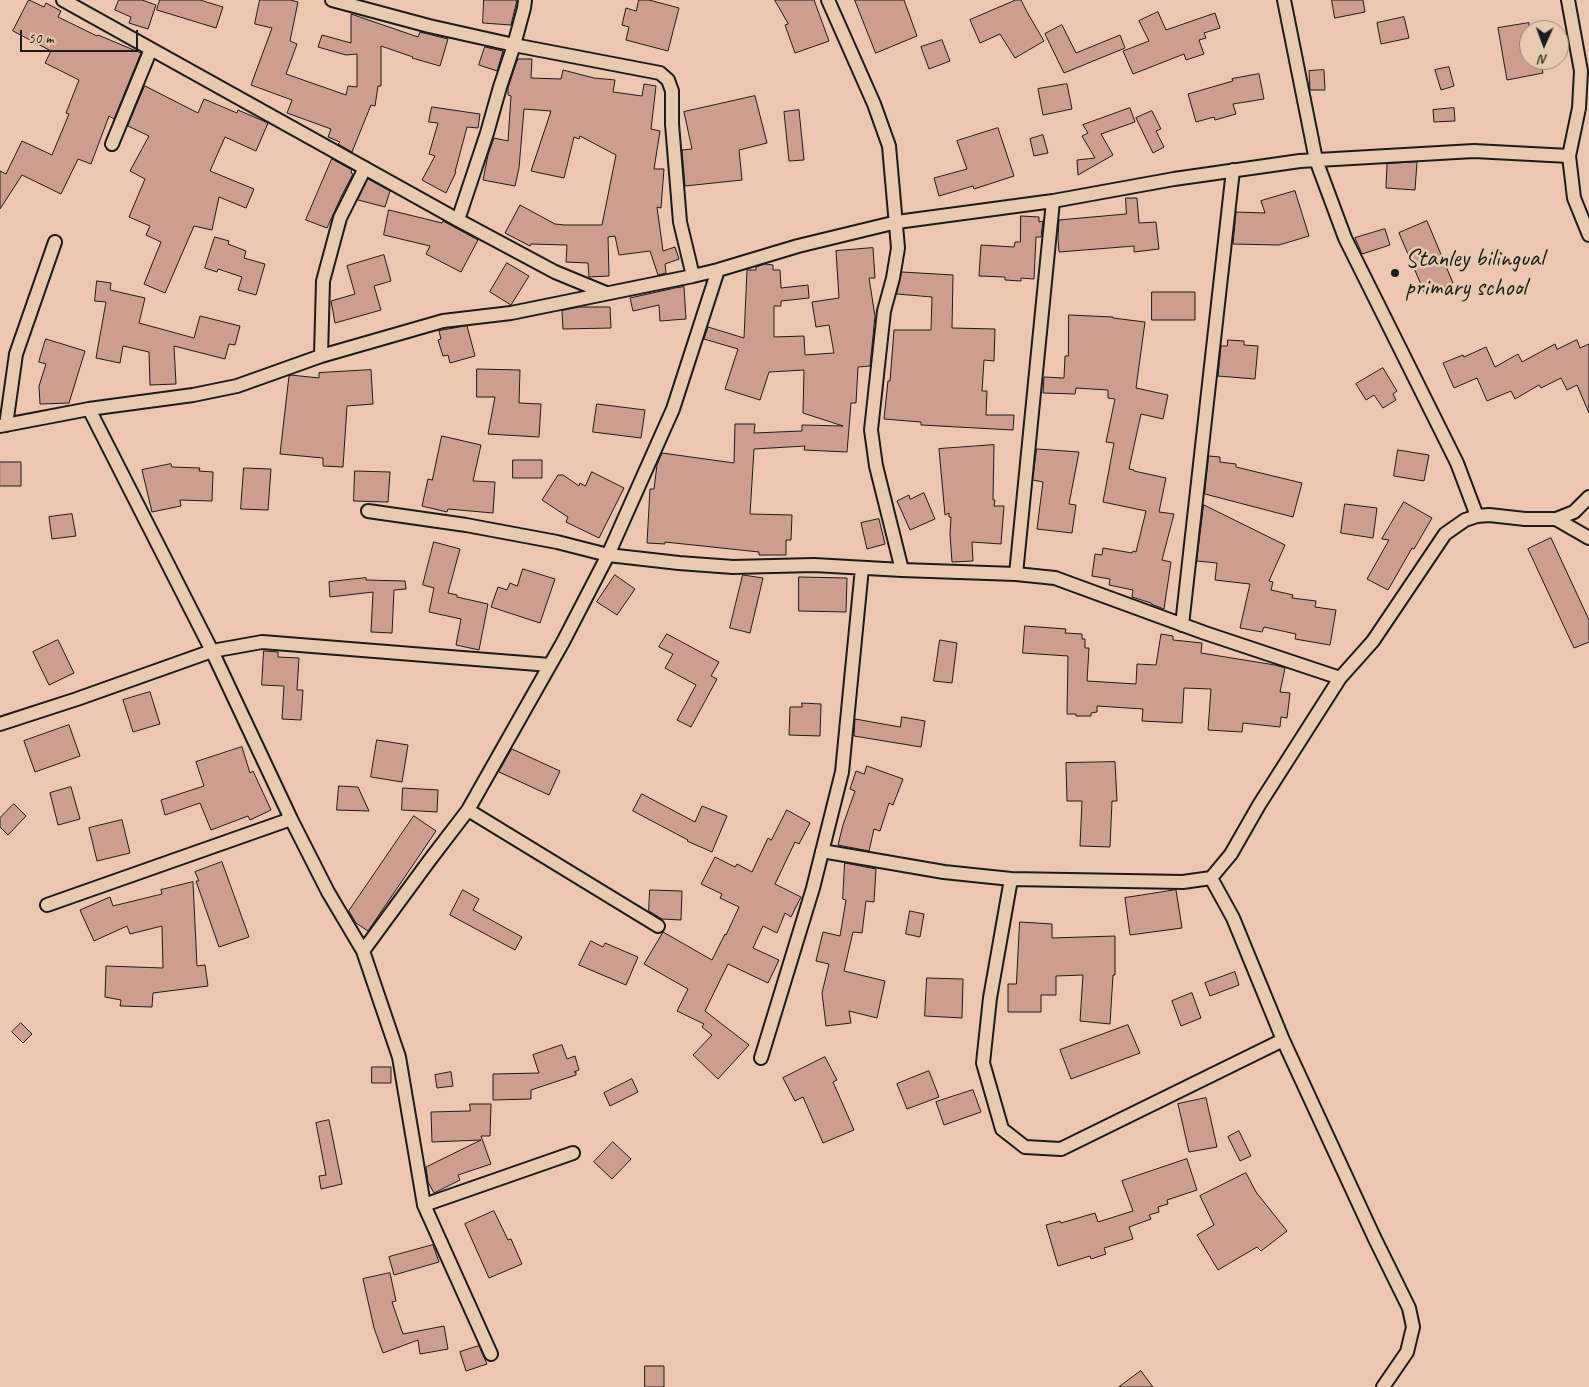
<!DOCTYPE html>
<html>
<head>
<meta charset="utf-8">
<style>
  body { margin:0 }
  #map { position:relative; width:1589px; height:1387px; overflow:hidden; background:#ecc6ae; font-family:Caveat,sans-serif }
  canvas { display:block }
  .north { position:absolute; left:1519px; top:20px; width:50px; height:50px; box-sizing:border-box; background:#e8cbaf; border:1px solid #968574; border-radius:50%; rotate:182deg; font-size:14px; font-weight:700; line-height:20px; text-align:center; color:#1c1c1c }
  .north::after { content:''; display:block; margin:auto; width:18px; height:22px; background:#1c1c1c; clip-path:polygon(50% 0,100% 100%,50% 72%,0 100%) }
  .scale { position:absolute; left:20px; top:30px; width:118px; height:22px; box-sizing:border-box; border:2px solid #1c1c1c; border-top:0; padding-left:6px; font-size:15px; line-height:18px; white-space:nowrap; color:#1c1c1c; -webkit-text-stroke:4px #e8cbaf; paint-order:stroke }
</style>
</head>
<body>
<div id="map">
<canvas width="1589" height="1387"></canvas>
<div class="north">N</div>
<div class="scale">50 m</div>
</div>
<script>
const g = document.querySelector('canvas').getContext('2d');
g.lineJoin = 'round';
function fillPath(path, color) {
  g.fillStyle = color;
  g.fill(path, 'evenodd');
}
function strokePath(path, color, width, dash) {
  g.strokeStyle = color;
  g.lineWidth = width;
  g.lineCap = dash ? 'butt' : 'round';
  g.setLineDash(dash || []);
  g.stroke(path);
}
function label(font, color, halo, rows, align = 'center') {
  g.font = font + ' Caveat,sans-serif';
  g.lineWidth = 5;
  g.setLineDash([]);
  g.textBaseline = 'middle';
  g.strokeStyle = halo;
  g.fillStyle = color;
  for (const [text, x, y, turn = 0] of rows) {
    g.save();
    g.translate(x, y);
    g.rotate((+turn || 0) * Math.PI / 180);
    g.textAlign = isNaN(turn) ? turn : align;
    if (halo) g.strokeText(text, 0, 0);
    g.fillText(text, 0, 0);
    g.restore();
  }
}
const building = new Path2D(`
  M29,0L44,7L46,3L61,11L58,17L97,36L98,35L141,53L114,119L109,116L91,164L78,159L61,194L22,175L0,209V171L6,174L22,141L52,155L69,114L66,113L79,80L45,63L51,51L13,31Z
  M119,0H142L156,5L148,29L129,23L131,17L115,10Z
  M160,0H200L223,7L216,28L157,10Z
  M260,0H290L298,2L290,41L297,44L286,74L346,95L348,86L357,87V54L346,55L318,47L322,35L351,43V14L418,37L420,32L448,39L440,66L412,58L413,57L381,46V86H378L375,106L371,105L352,152L338,144L340,142L328,137L331,129L287,113L292,100L251,85L272,28L255,24Z
  M484,0H517L511,25L483,23Z
  M639,0H649L679,8L668,51L626,40L629,27L622,25L626,8L636,11Z
  M775,0H814L829,41L795,53L785,25L788,24Z
  M855,0H904L917,36L876,53Z
  M1016,0H1021L1027,12L1044,41L1015,58L1000,34L980,43L970,20Z
  M1332,0H1363L1365,12L1335,18Z
  M1158,12L1166,30L1215,13L1220,28L1204,33L1206,38L1199,40L1204,54L1186,60L1184,54L1133,74L1123,51L1149,41L1139,21Z
  M1404,17L1409,38L1381,44L1377,23Z
  M1529,23V60H1540L1543,73L1507,80L1498,28Z
  M1062,25L1076,53L1120,35L1125,48L1064,73L1045,34Z
  M942,40L950,61L929,69L921,47Z
  M485,47L503,51L497,71L479,65Z
  M518,59H532L531,78L561,79L563,70L594,78L615,80L613,92L642,96L644,84L656,86L651,129L660,131L654,169H664L661,208L657,207L663,251L675,247L679,259L665,264L666,273L658,275L650,251L619,255L615,236L608,237L609,276L589,277L588,263L566,262L567,245L531,244L530,246L505,233L520,205L555,224L565,225H602L616,155L580,136L579,139L574,137L564,178L531,171L551,111L524,109L519,168L515,186L483,180L488,155L494,138L508,141L511,96L508,95V88Z
  M1449,67L1454,86L1441,90L1435,70Z
  M1324,70L1325,90H1310L1309,71Z
  M1259,74L1264,99L1233,104L1236,114L1215,120L1214,117L1196,122L1188,94L1233,81L1232,79Z
  M1067,84L1072,109L1043,115L1038,89Z
  M145,86L198,113L204,99L237,113L238,110L268,123L256,151L225,137L210,171L254,189L246,208L219,197L212,230L194,226L165,293L144,284L161,242L146,235L150,226L129,217L145,179L130,171L149,136L128,126Z
  M755,96L767,143L739,150L742,180L685,186L682,150L692,149L684,112Z
  M432,107L480,114L478,128L467,127L455,172H456L446,193L422,180L435,156L429,154L438,123L429,122Z
  M1130,108L1135,122L1101,134L1113,155L1078,175L1077,160L1095,158L1082,136L1088,133L1083,125Z
  M1454,108L1455,121L1434,122L1433,110Z
  M799,110L804,160L789,161L784,112Z
  M1152,111L1161,129L1156,131L1164,147L1153,153L1136,118Z
  M998,128L1014,176L974,189L973,186L939,196L934,178L967,169L957,141Z
  M1043,135L1048,153L1034,156L1030,139Z
  M332,159L352,170L351,173L353,174L342,195L327,228L306,220Z
  M1417,162L1415,190L1386,188L1387,164Z
  M368,179L390,191L385,207L358,200Z
  M1295,191L1309,236L1279,245L1233,244L1236,212L1265,213L1261,201Z
  M1126,198H1137L1139,223L1156,222L1159,249L1134,252V246L1059,252L1058,238L1059,220L1126,214Z
  M389,210L442,223L443,221L478,240L461,272L426,254L430,246L384,235Z
  M1021,216L1039,217V222L1043,221L1041,237H1036L1034,279L1021,278V281L1005,280V277L979,276L981,245L1014,247L1015,242H1020Z
  M1427,221L1453,283L1425,294L1399,233Z
  M1385,229L1390,245L1362,254L1355,238Z
  M215,237L229,241L228,244L246,251L244,258L265,264L256,295L238,290L242,277L218,269L217,272L205,268Z
  M873,248L875,278H869L875,316L870,366L858,367L856,403H851L847,452L804,450L805,446L754,449L750,514L792,515L791,540H786V555H759V552L665,542V544L647,543L650,489H654L657,465L662,453L734,463L735,424H755L754,433L802,431V425L843,426L803,413L804,370L769,372L760,400L725,389L738,349L704,339L708,327L744,338L747,270H756V267L765,264L773,265V270H780L781,288L808,285L809,298L781,301V306H774V337L804,336L805,355L834,353L829,325L816,327L812,302L839,298L836,251Z
  M384,255L391,281L374,286L381,310L335,323L331,301L355,294L347,266Z
  M507,263L529,276L511,305L490,292Z
  M902,272L953,275L952,328L995,329L994,361L984,360L982,391H987L986,415H1014L1013,430L921,425V422L884,419L888,381H890L894,330H931L932,297L897,294Z
  M97,281L111,283L110,290L145,298L139,323L194,338L200,316L240,326L235,345L229,344L225,359L174,346L176,384L150,385L149,352L123,346L120,363L96,358L106,302L95,301Z
  M684,287L686,319L660,321L659,305L633,311L630,298L675,288Z
  M1152,292H1195V320H1152Z
  M580,307H610L611,328L563,329L562,311Z
  M1069,315L1113,317V318L1145,322L1136,388L1168,395L1163,419L1141,414L1129,469L1134,470V471L1166,478L1159,512L1174,514L1162,560L1171,562L1164,609L1151,604V603L1132,597L1133,590L1109,585L1110,579L1092,576L1095,554L1102,555L1103,548L1132,553L1133,551L1136,552L1146,511L1103,502L1114,443L1106,442L1115,399L1108,398V390L1076,388L1075,394L1043,393L1044,377L1064,378L1065,356H1068Z
  M467,326L475,356L450,363L448,355L443,356L438,340L441,339L439,331Z
  M46,339L85,351L69,403L40,404L39,386L46,364L39,362Z
  M1228,340L1244,341V345L1258,346L1255,379L1218,376L1221,346H1227Z
  M1577,340L1580,348L1589,344V413L1577,385L1567,390L1561,378L1541,388L1539,385L1515,399L1511,391L1487,401L1477,378L1454,388L1443,363L1463,355L1464,357L1486,347L1495,367L1518,354L1522,362L1555,344L1557,349Z
  M1383,368L1397,391L1393,394L1396,400L1383,408L1374,395L1366,400L1356,384Z
  M477,369L520,370L519,403L541,404L539,437L488,434L495,397H477Z
  M371,370L373,404L347,406L343,467L323,466V458L280,454L289,376L291,375L319,378V373Z
  M597,404L645,410L641,438L593,432Z
  M442,436L481,445L473,481L495,482L493,513L448,509L447,512L422,506L428,479L432,480Z
  M994,445L993,500H995L994,506H1004L1001,544L972,542L973,561L952,562L950,534L951,517H949V513L945,515L939,449Z
  M1037,449L1079,452L1069,504L1076,505L1072,533L1037,529L1043,482L1033,480Z
  M1398,450L1429,455L1424,481L1394,476Z
  M1209,456L1220,457V462L1236,464V467L1302,483L1293,517L1205,494Z
  M513,460H542V478H513Z
  M0,462H21V486H0Z
  M171,464L172,467L200,468L199,471L213,472L212,501L180,500L181,506L152,512L142,470Z
  M244,468L271,469L268,510L241,509Z
  M355,471L390,472L388,502L354,501Z
  M592,472L624,488L599,538L566,522L568,517L542,500L558,475H563L579,486L580,483L585,486Z
  M924,493L935,519L910,530L897,501L909,495L910,499Z
  M1404,502L1432,518L1414,549L1412,548L1388,590L1367,579L1389,540L1382,539Z
  M1345,504L1377,508L1373,538L1341,533Z
  M1204,505L1285,545L1269,581L1273,582L1271,590L1293,595L1292,598L1316,601L1315,607L1336,610L1330,645L1295,639L1296,634L1264,627L1262,632L1240,628L1250,584L1215,580L1217,563L1197,561Z
  M72,514L76,536L52,539L49,517Z
  M879,519L885,544L867,549L861,523Z
  M1551,538L1589,620V642L1574,648L1528,549Z
  M434,542L460,549L448,593L457,595V597L488,604L479,650L456,645L461,619L429,612L434,588L423,585Z
  M523,569L555,579L540,623L491,607L498,587L507,590L510,583L517,586Z
  M615,575L635,589L617,615L597,602Z
  M743,575L763,578L750,633L730,628Z
  M799,577L847,578L846,612L799,611Z
  M366,578V580L405,581L406,589L394,590L392,633L371,632L373,592L330,597L329,582Z
  M1025,626L1066,629L1065,633L1082,634V639H1085V648H1089L1087,681L1136,684L1137,664L1156,665L1161,634L1173,636V640L1202,643L1201,653L1275,665L1285,668L1280,692L1290,693L1287,718L1281,717L1280,727L1243,723L1242,732L1208,730L1211,689L1184,688L1182,723L1142,721L1143,709L1097,706V712L1091,713V716H1076V714H1067L1068,656L1023,653Z
  M667,634L719,662L711,676L717,679L691,727L677,720L696,685L665,668L673,654L659,647Z
  M58,640L74,673L49,685L33,652Z
  M940,640L957,643L952,683L934,681Z
  M264,651L278,652V657L299,658L297,690H303L301,720L282,719L284,686L262,685Z
  M150,692L160,724L133,732L123,700Z
  M802,703L821,704L820,736L789,735L790,707H802Z
  M902,717L925,721L921,747L854,736L855,719L900,727Z
  M69,725L80,756L35,772L24,741Z
  M377,740L408,745L402,782L371,777Z
  M242,747L250,773L253,771L271,810L250,820L248,816L211,830L200,803L165,815L161,800L204,786L196,762Z
  M512,749L560,771L549,795L499,772Z
  M1115,762L1117,801H1112L1110,847L1080,846L1082,801H1067L1066,763Z
  M867,766L903,779L893,805L889,803L880,831L874,829L869,851L838,845L843,825L855,791L850,789L856,771L864,774Z
  M339,786L358,787L369,811L337,810Z
  M71,787L80,819L58,825L50,793Z
  M403,788L438,790L437,812L402,810Z
  M642,794L695,822L702,806L727,816L712,852L687,841L688,840L633,811Z
  M14,804L26,816L8,835L0,827V818Z
  M787,810L810,823L799,844L795,842L775,884L801,897L791,917L785,913L777,933L763,926L753,948L779,960L768,983L728,964L705,1011L749,1045L718,1079L693,1055L712,1035L702,1027L704,1024L677,1011L688,989L644,964L663,932L712,960L725,934L726,935L739,907L720,898L722,894L701,884L715,857L735,867L737,864L752,872L768,838L771,840Z
  M414,816L436,831L368,931L356,923L349,911Z
  M122,820L130,853L97,861L89,828Z
  M222,862L249,937L219,947L196,881H199L195,872Z
  M845,863L876,869L874,902L866,901L862,933L853,932L844,971L885,981L877,1018L849,1011L851,1023L826,1026L822,993L829,964L816,961L823,932L840,936L846,900L843,899Z
  M193,882L197,966L205,965L208,986L153,993L152,1007L120,1006L121,1000L105,997L106,966L163,968L162,926L130,934L127,926L94,941L80,910L110,897L113,906L162,894L161,890Z
  M463,890L479,899L473,910L522,937L515,950L450,915Z
  M650,890L682,891L681,920L662,919L649,911Z
  M1176,890L1182,928L1130,935L1125,898Z
  M910,911L924,914L920,937L906,934Z
  M1020,922L1052,924V938L1115,936V975H1113L1110,1024L1080,1021L1083,975L1056,976V995H1041V1012H1008V984H1016Z
  M591,941L603,947L605,943L638,957L626,985L579,965Z
  M1235,972L1239,985L1210,996L1205,983Z
  M927,978L963,979L962,1018L925,1016Z
  M1192,993L1201,1018L1181,1026L1172,1001Z
  M21,1023L32,1034L23,1043L12,1032Z
  M1128,1025L1140,1053L1071,1079L1060,1050Z
  M562,1045L567,1059L575,1056L579,1070L574,1072H576V1075L531,1090V1099L493,1100V1074L539,1073L533,1055Z
  M825,1057L837,1080L833,1082L854,1130L823,1143L803,1097L795,1101L783,1078Z
  M372,1067H391V1083H372Z
  M929,1071L939,1097L907,1109L897,1084Z
  M451,1072L453,1086L437,1088L435,1075Z
  M632,1079L638,1092L610,1106L604,1093Z
  M973,1090L981,1112L944,1125L936,1102Z
  M1206,1098L1217,1147L1189,1152L1178,1104Z
  M470,1104H491L490,1136H481L491,1164L458,1175L460,1180L434,1193L428,1182L426,1167L481,1140L432,1142L431,1112L470,1111Z
  M329,1120L342,1184L321,1189L319,1176L326,1175L316,1123Z
  M1239,1131L1251,1156L1240,1161L1228,1137Z
  M613,1142L631,1159L612,1179L594,1162Z
  M1187,1159L1197,1190L1167,1200L1168,1204L1158,1207L1159,1212L1149,1215L1151,1219L1129,1227L1133,1239L1104,1248L1106,1254L1091,1259L1090,1256L1058,1266L1046,1225L1060,1221L1061,1223L1095,1213L1098,1222L1133,1211L1122,1181Z
  M1246,1173L1256,1192L1287,1231L1261,1251L1257,1247L1218,1270L1197,1235L1214,1225L1200,1196Z
  M494,1211L508,1240L511,1239L522,1264L489,1278L465,1224Z
  M433,1245L439,1262L394,1275L389,1257Z
  M390,1273L396,1301L392,1302L403,1334L444,1326L448,1349L420,1354L418,1340L383,1353L374,1328L363,1279Z
  M479,1346L487,1364L466,1371L460,1352Z
  M645,1366H664V1387H645Z
  M1141,1371L1153,1387H1119Z`);
fillPath(building, '#cd9e90');
strokePath(building, '#1c1c1c', 1);
const street = new Path2D(`
  M63,0L458,220L555,272L606,293
  M332,0L429,26L514,45L660,73L668,80L672,91V124L680,222L693,276
  M828,0L874,104L889,146L898,248L893,278L884,311L871,430L876,466L902,570
  M1284,0L1316,160L1345,238L1457,463L1477,516
  M1568,0L1581,71L1579,108L1569,156L1574,198L1589,235
  M112,144L151,49
  M458,220L487,133L500,87L514,45L524,8L525,0
  M321,356L323,281L340,218L365,168
  M89,409L212,651L291,819L328,892L363,951L429,861L468,810L563,642L608,555L673,409L718,270
  M6,425L16,354L55,242
  M0,426L89,409L193,395L237,386L321,356L443,321L511,313L693,276L718,270L798,246L897,222L1053,201L1174,179L1300,161L1474,151L1569,156
  M368,511L466,525L557,542L608,555L679,563L733,567L814,565L902,570L1016,574L1055,578L1205,633L1340,678L1373,641L1445,534L1465,520L1477,516L1489,515L1525,519H1556L1574,512L1589,497
  M1556,519L1589,538
  M1016,574L1053,201
  M1182,625L1233,170
  M1340,678L1259,805L1231,854L1211,878L1233,918L1283,1040L1374,1237L1409,1308L1413,1327L1407,1352L1383,1387
  M0,724L77,699L212,651L262,642L550,665
  M468,810L658,926
  M822,851L944,872L1011,879L1183,882L1211,878
  M1011,879L990,998L983,1063L1002,1129L1025,1147L1061,1149L1283,1040
  M47,905L291,819
  M363,951L399,1057L424,1205L491,1354
  M761,1058L813,888L842,772L862,568
  M424,1205L573,1153`);
strokePath(street, '#1c1c1c', 16);
strokePath(street, '#e8cbaf', 12);
for (const [x, y, r, color] of [
  [1395,273,5,"#1c1c1c"]
]) {
  const dot = new Path2D();
  dot.arc(x, y, r, 0, 2 * Math.PI);
  g.fillStyle = color;
  g.fill(dot);
  strokePath(dot, '#e8cbaf', 2);
}
label('25px', '#1c1c1c', '#e8cbaf', [
  ["Stanley bilingual",1405,259],
  ["primary school",1405,288]
], 'left');
</script>
</body>
</html>
